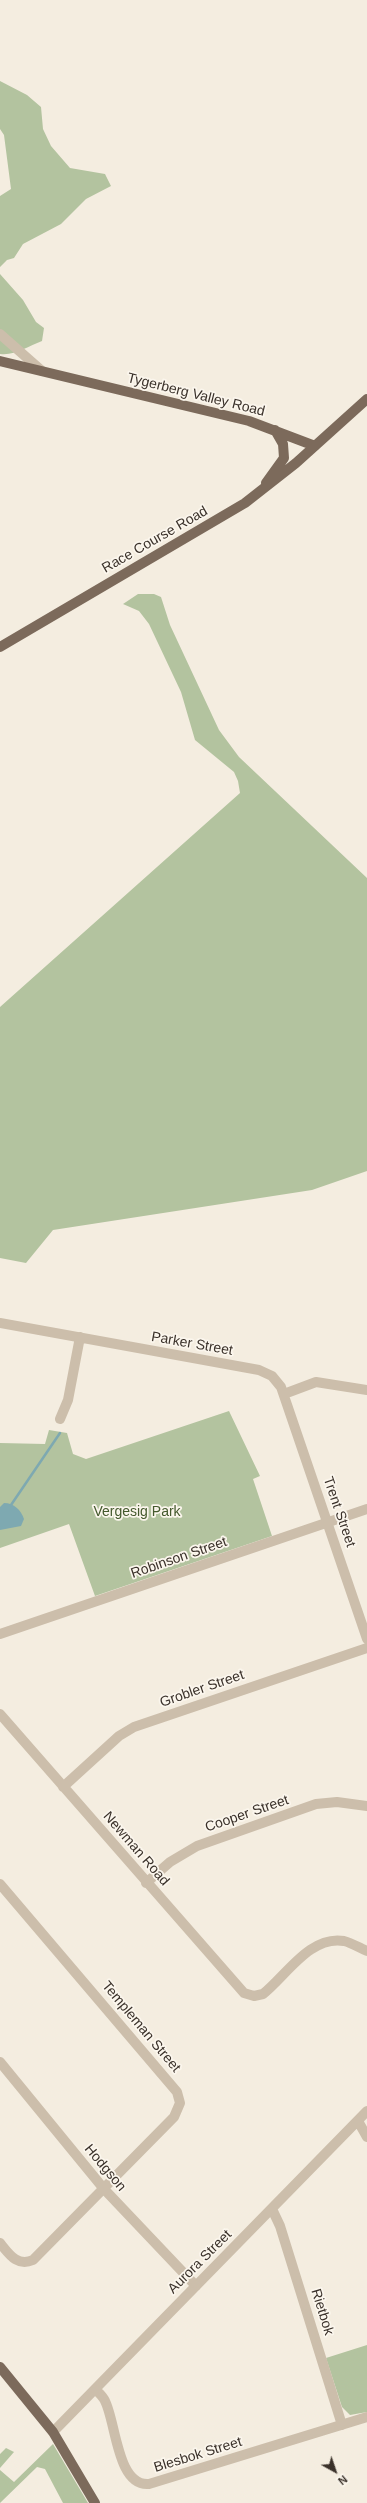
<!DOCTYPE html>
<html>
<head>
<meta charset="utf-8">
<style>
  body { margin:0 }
  #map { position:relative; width:367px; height:2503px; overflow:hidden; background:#f4ede0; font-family:Arial,sans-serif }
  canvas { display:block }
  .north { position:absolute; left:315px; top:2451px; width:40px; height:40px; -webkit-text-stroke:3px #fbf6ed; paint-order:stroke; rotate:140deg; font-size:11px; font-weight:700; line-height:16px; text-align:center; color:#3a312a }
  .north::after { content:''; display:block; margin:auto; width:14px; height:18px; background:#3a312a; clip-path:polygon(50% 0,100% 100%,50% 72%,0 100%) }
</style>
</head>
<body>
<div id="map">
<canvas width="367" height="2503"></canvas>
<div class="north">N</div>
</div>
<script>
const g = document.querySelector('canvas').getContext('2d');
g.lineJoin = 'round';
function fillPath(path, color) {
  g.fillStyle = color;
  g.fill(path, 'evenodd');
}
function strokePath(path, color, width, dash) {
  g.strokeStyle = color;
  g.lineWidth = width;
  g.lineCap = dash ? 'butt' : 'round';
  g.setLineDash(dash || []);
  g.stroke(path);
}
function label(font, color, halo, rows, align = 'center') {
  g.font = font + ' Arial,sans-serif';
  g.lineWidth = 3.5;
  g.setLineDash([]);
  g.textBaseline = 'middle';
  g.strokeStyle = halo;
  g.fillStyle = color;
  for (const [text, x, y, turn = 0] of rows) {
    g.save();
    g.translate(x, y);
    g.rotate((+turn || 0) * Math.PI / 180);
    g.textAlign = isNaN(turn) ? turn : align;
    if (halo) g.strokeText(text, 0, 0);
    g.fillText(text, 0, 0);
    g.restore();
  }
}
fillPath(new Path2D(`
  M0,81L27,95L41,107L43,129L51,146L70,168L105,174L111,186L86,199L61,224L23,244L14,258L7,260L0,267V196L11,189L4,135L0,129Z
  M0,274L23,300L36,322L44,328L42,341C28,346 15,356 0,354Z
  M138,594H154L161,597L170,625L219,730L239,757L367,878V1171L312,1190L53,1230L26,1263L0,1258V1007L240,793L238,781L234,772L195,740L181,692L149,624L139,611L123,604Z
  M229,1411L260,1476L253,1479L272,1536L95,1596L69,1524L0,1548V1443L45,1444L49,1430L67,1433L73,1454L86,1459Z
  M367,2345V2412L350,2415L342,2407L326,2358Z
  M53,2444L88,2503H63L45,2469L37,2467L0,2503V2470L14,2482Z
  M6,2448L14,2452L0,2468V2454Z`), '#b3c39f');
fillPath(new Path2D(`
  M4,1503C14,1503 21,1510 24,1519L21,1526L0,1530V1507Z`), '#7ea9b1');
strokePath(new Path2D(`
  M11,1505L60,1433`), '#7ea9b1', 2.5);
strokePath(new Path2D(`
  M0,334L42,371
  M0,1323L259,1370L272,1376L281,1387L367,1639
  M284,1394L316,1382L367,1390
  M60,1419L68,1400L80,1337
  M0,1634L367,1509
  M0,1714L244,1993L254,1996L263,1994C286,1976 310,1935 344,1941C352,1943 360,1948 367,1951
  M63,1787L119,1736L134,1727L367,1648
  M146,1883L170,1862L197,1846L316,1804L337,1802L367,1806
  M0,1884L177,2092L180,2103L174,2117L33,2260C17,2267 9,2254 0,2243
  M0,2062L104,2189L196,2286
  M358,2121L367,2137
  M272,2209L280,2226L342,2425
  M95,2389C98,2392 103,2396 105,2401C116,2422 117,2487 149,2484L367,2417
  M53,2432L367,2111`), '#ccbeab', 10);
strokePath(new Path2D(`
  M0,361L249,421L315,446
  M266,483L284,458L283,444L275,430
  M0,647L245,503L296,463L367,399
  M0,2367L53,2432L95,2503`), '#7c6a5b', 10);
label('14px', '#3a312a', '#fbf6ed', [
  ["Tygerberg Valley Road",196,395,14],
  ["Race Course Road",155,540,-30],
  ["Parker Street",192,1344,10],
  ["Trent Street",339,1512,71],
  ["Robinson Street",179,1558,-19],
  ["Grobler Street",202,1689,-19],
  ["Cooper Street",247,1814,-19],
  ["Newman Road",136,1849,49],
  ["Templeman Street",141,2027,50],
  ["Hodgson",105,2168,50],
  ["Aurora Street",200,2262,-45],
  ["Rietbok",322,2312,73],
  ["Blesbok Street",198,2455,-17]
]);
label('14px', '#44592d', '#fbf6ed', [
  ["Vergesig Park",137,1512]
]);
</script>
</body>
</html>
